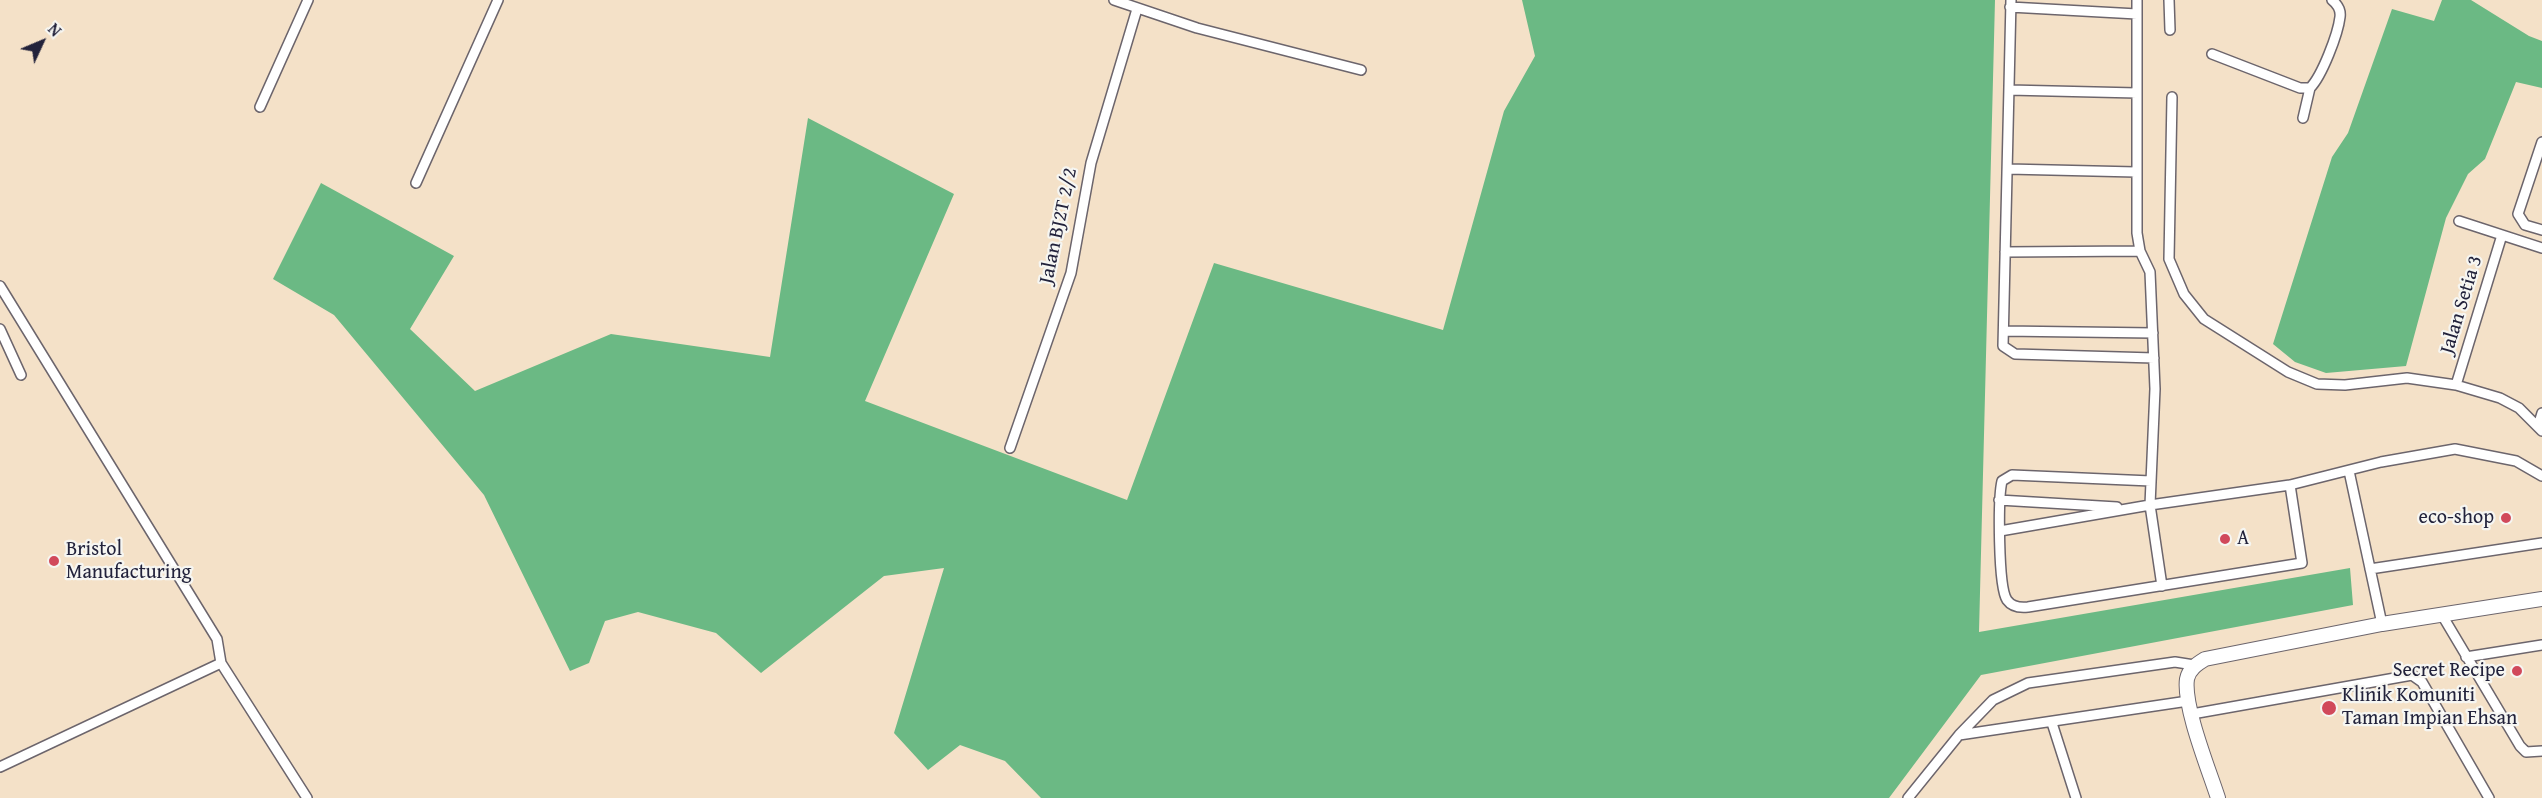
<!DOCTYPE html>
<html>
<head>
<meta charset="utf-8">
<style>
  body { margin:0 }
  #map { position:relative; width:2542px; height:798px; overflow:hidden; background:#f4e1c8; font-family:"Gentium Book Plus",serif }
  canvas { display:block }
  .north { position:absolute; left:12px; top:12px; width:60px; height:60px; -webkit-text-stroke:4px #f6f6f2; paint-order:stroke; rotate:46deg; font-size:16px; font-weight:700; line-height:24px; text-align:center; color:#22223b }
  .north::after { content:''; display:block; margin:auto; width:21px; height:27px; background:#22223b; clip-path:polygon(50% 0,100% 100%,50% 72%,0 100%) }
</style>
</head>
<body>
<div id="map">
<canvas width="2542" height="798"></canvas>
<div class="north">N</div>
</div>
<script>
const g = document.querySelector('canvas').getContext('2d');
g.lineJoin = 'round';
function fillPath(path, color) {
  g.fillStyle = color;
  g.fill(path, 'evenodd');
}
function strokePath(path, color, width, dash) {
  g.strokeStyle = color;
  g.lineWidth = width;
  g.lineCap = dash ? 'butt' : 'round';
  g.setLineDash(dash || []);
  g.stroke(path);
}
function label(font, color, halo, rows, align = 'center') {
  g.font = font + ' "Gentium Book Plus",serif';
  g.lineWidth = 4.5;
  g.setLineDash([]);
  g.textBaseline = 'middle';
  g.strokeStyle = halo;
  g.fillStyle = color;
  for (const [text, x, y, turn = 0] of rows) {
    g.save();
    g.translate(x, y);
    g.rotate((+turn || 0) * Math.PI / 180);
    g.textAlign = isNaN(turn) ? turn : align;
    if (halo) g.strokeText(text, 0, 0);
    g.fillText(text, 0, 0);
    g.restore();
  }
}
fillPath(new Path2D(`
  M1522,0H1995L1979,632L2350,568L2353,605L1981,675L1889,798H1041L1005,761L960,745L928,770L894,733L944,568L884,576L761,673L716,633L638,612L605,621L589,663L570,671L484,495L334,315L273,279L321,183L454,256L410,329L475,391L611,334L770,357L808,118L954,194L865,401L1127,500L1214,263L1443,330L1504,111L1535,56Z
  M2442,0H2471L2529,36L2542,41V88L2516,82L2485,159L2468,174L2446,218L2406,366L2326,373L2295,362L2273,344L2332,157L2348,133L2392,9L2434,21Z`), '#6bb984');
const street = new Path2D(`
  M1114,0L1197,28L1361,70
  M2011,0L2003,346L2015,354L2154,358
  M2137,0V233L2140,251L2150,272L2155,389L2150,505L2162,586
  M2169,0L2170,30
  M2010,7L2137,14
  M2212,54L2300,88H2310
  M2310,88C2322,76 2338,34 2340,17C2341,10 2337,4 2332,0
  M2009,90L2137,93
  M2172,97L2169,259L2184,294L2204,319L2288,372L2317,384L2345,385L2407,378L2456,385L2500,398L2519,408L2542,431
  M260,107L308,0
  M2303,118L2310,88
  M2542,142L2518,214L2525,225L2542,230
  M2008,169L2136,172
  M416,183L498,0
  M2459,221L2542,248
  M2005,252L2140,251
  M0,286L217,639L221,663L307,798
  M0,329L21,375
  M2004,331L2153,333
  M2456,385L2502,235
  M2538,426L2542,413
  M1010,448L1071,273L1091,163L1137,9
  M2349,471L2382,624
  M2151,481L2012,475L2002,481C1998,498 1998,587 2007,600C2012,607 2019,608 2028,607L2302,563L2290,485
  M1999,500L2117,507
  M2000,531L2150,505L2290,485L2381,462L2455,449L2516,461L2542,476
  M2370,569L2542,543
  M2442,615L2520,746L2526,752L2542,751
  M2466,657L2542,645
  M2192,714L2412,675L2422,682L2489,798
  M2052,723L2076,798
  M1959,735L2188,701
  M0,767L221,663
  M1908,798L1959,735L1993,700L2028,683L2175,662L2194,665`);
const secondary = new Path2D(`
  M2218,798C2209,770 2183,706 2187,679C2189,669 2197,664 2205,659L2382,624L2542,599`);
strokePath(street, '#6c656c', 12);
strokePath(secondary, '#6c656c', 16);
strokePath(street, '#fff', 9);
strokePath(secondary, '#fff', 14);
for (const [x, y, r, color] of [
  [2506,518,6,"#d1495b"],
  [2225,539,6,"#d1495b"],
  [54,561,6,"#d1495b"],
  [2517,671,6,"#d1495b"],
  [2329,708,8,"#d1495b"]
]) {
  const dot = new Path2D();
  dot.arc(x, y, r, 0, 2 * Math.PI);
  g.fillStyle = color;
  g.fill(dot);
  strokePath(dot, '#f6f6f2', 2);
}
label('20px', '#22223b', '#f6f6f2', [
  ["Jalan BJ2T 2/2",1059,226,-78],
  ["Jalan Setia 3",2462,305,-73]
]);
label('20px', '#22223b', '#f6f6f2', [
  ["eco-shop",2494,518,"right"],
  ["A",2237,539],
  ["Bristol",66,550],
  ["Manufacturing",66,573],
  ["Secret Recipe",2505,671,"right"],
  ["Klinik Komuniti",2342,696],
  ["Taman Impian Ehsan",2342,719]
], 'left');
</script>
</body>
</html>
